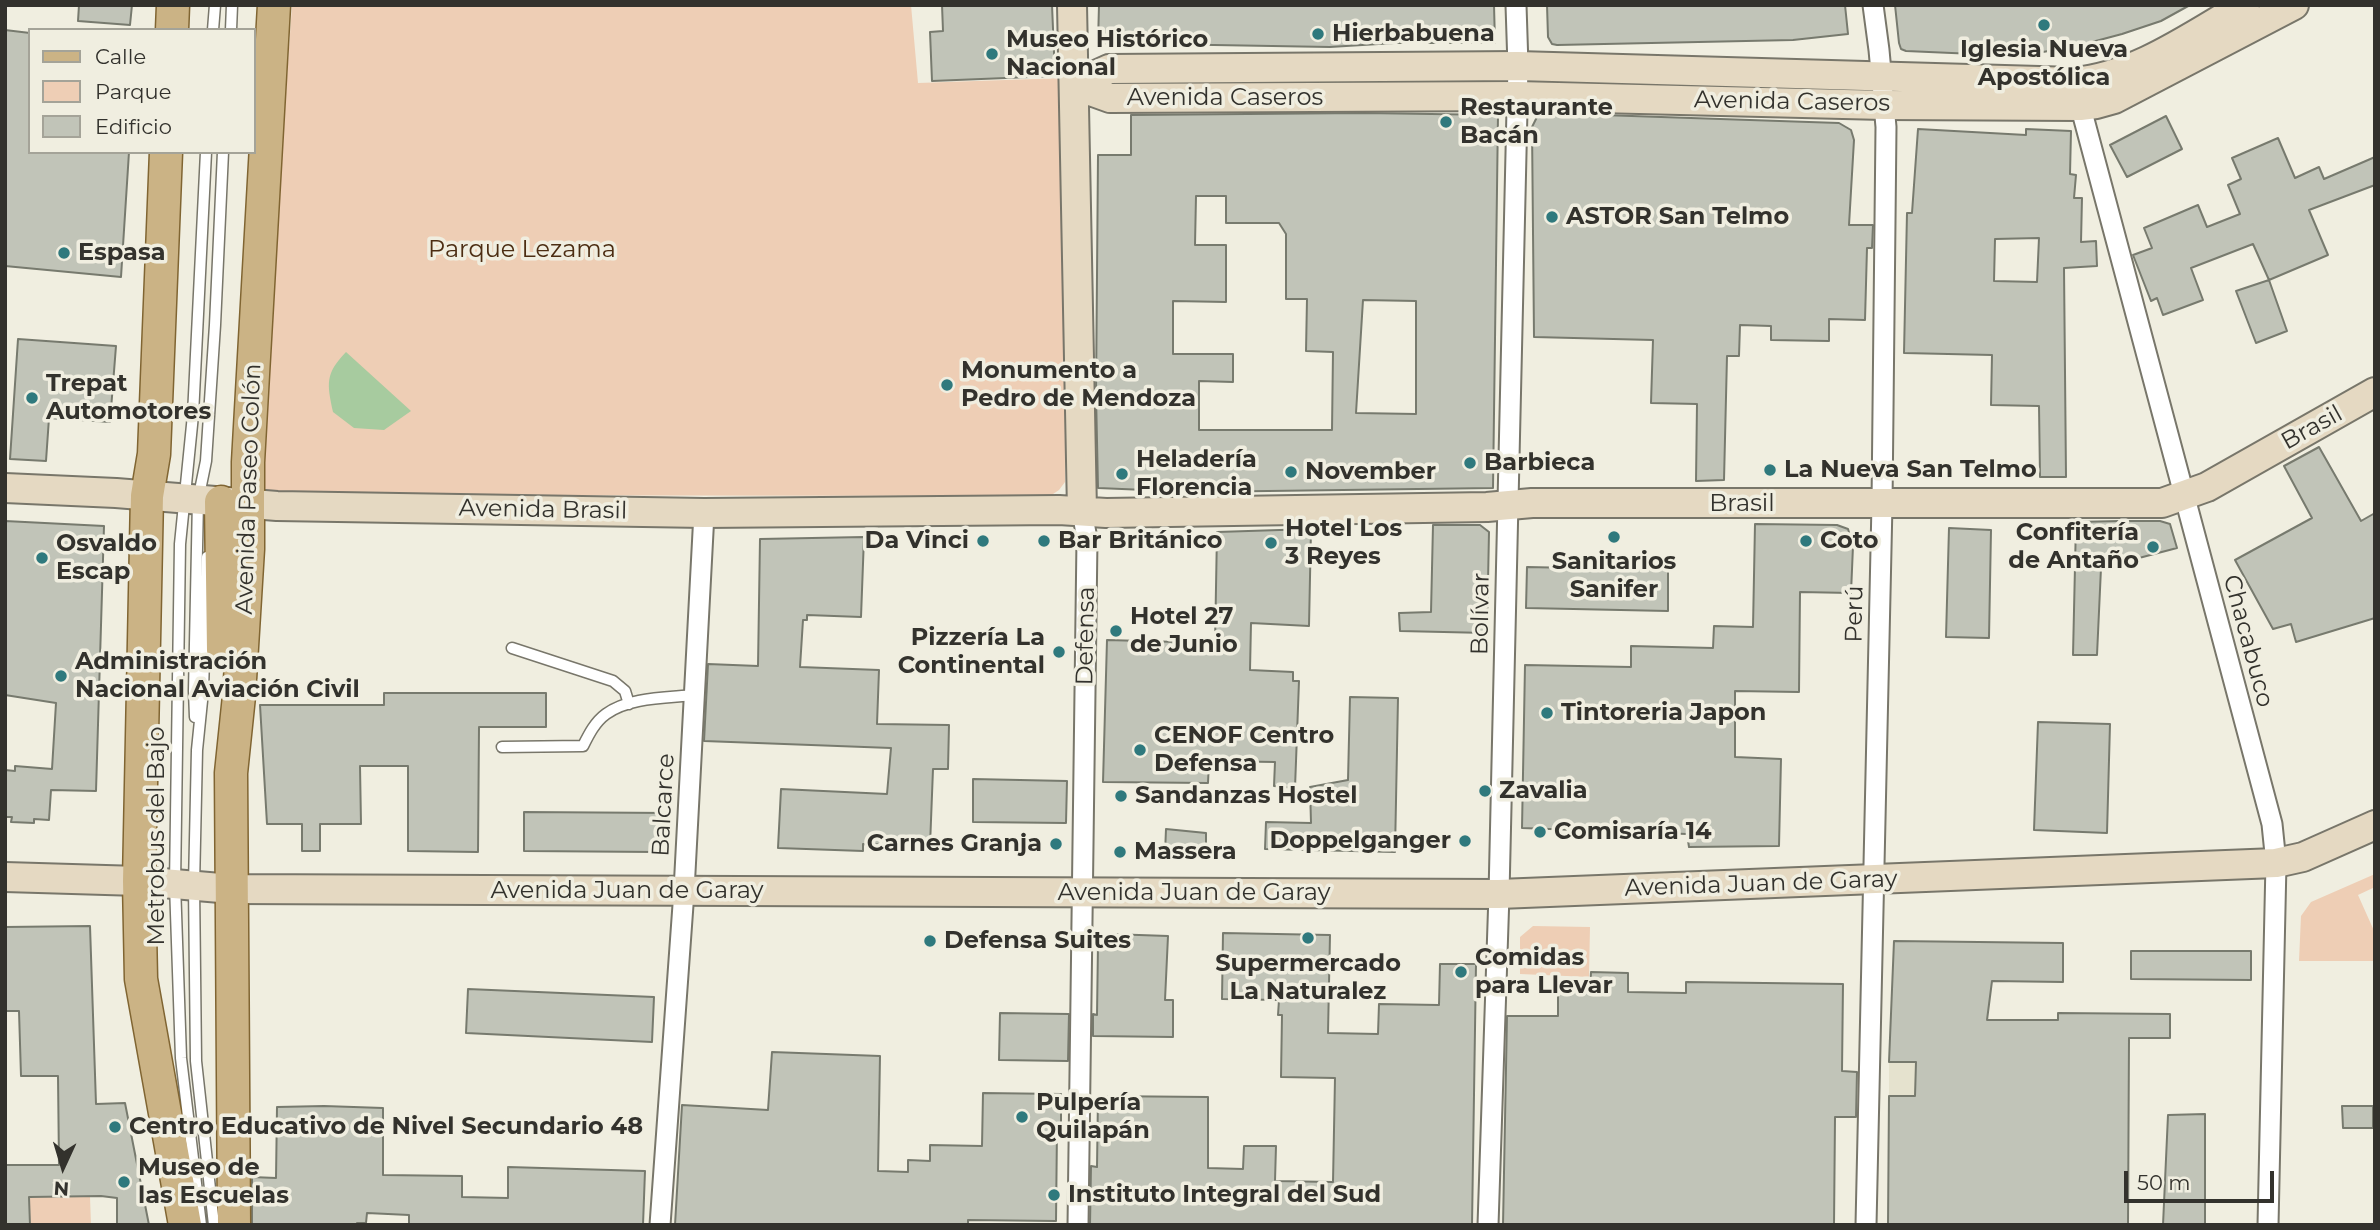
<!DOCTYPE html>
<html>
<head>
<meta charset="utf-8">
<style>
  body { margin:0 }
  #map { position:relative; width:2380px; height:1230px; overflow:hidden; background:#f0eee0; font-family:Montserrat,sans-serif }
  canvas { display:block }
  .frame { position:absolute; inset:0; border:7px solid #33322d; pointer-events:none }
  .legend { position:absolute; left:28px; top:28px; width:228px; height:126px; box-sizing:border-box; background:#f0eee0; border:2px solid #a4a398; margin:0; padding:9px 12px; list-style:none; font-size:21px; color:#33322d }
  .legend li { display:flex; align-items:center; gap:14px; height:35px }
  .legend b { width:35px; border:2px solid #a4a398 }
  .north { position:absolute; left:28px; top:1132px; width:70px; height:70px; -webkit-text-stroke:5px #f0eee0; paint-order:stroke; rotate:184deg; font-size:19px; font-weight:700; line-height:28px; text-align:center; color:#33322d }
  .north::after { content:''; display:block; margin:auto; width:24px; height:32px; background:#33322d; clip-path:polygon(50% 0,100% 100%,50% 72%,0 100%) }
  .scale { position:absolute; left:2124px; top:1171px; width:150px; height:32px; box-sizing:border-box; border:4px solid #33322d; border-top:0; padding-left:9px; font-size:21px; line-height:24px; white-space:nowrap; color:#33322d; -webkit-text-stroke:5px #f0eee0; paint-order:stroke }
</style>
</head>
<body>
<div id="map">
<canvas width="2380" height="1230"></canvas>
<div class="frame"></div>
<ul class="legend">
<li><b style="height:9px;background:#cbb385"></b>Calle</li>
<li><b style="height:19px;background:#eeceb5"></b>Parque</li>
<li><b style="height:19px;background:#c1c4b8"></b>Edificio</li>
</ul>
<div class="north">N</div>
<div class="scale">50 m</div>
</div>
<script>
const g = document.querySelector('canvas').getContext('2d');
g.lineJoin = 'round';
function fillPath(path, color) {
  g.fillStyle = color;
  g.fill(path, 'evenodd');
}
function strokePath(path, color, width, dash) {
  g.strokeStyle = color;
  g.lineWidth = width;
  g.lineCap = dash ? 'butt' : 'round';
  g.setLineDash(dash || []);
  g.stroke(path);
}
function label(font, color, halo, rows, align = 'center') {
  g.font = font + ' Montserrat,sans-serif';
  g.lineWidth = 7;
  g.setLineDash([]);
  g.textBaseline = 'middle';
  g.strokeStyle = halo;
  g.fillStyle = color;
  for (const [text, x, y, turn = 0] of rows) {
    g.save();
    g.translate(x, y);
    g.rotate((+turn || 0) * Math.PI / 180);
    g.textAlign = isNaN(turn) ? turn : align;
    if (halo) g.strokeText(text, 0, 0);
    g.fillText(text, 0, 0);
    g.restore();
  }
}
fillPath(new Path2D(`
  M1889,1062H1916L1915,1096H1889Z`), '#e5e2ce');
fillPath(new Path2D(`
  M292,5H911L918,83L1064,78L1065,482L1059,490L1050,496L329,495L273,493L264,488L260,470Z
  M2375,874V887L2358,895L2375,933V961H2299L2301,916L2311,902Z
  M1533,926L1590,927L1589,977L1520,974V937Z
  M29,1197H90L91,1225H30Z`), '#eeceb5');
fillPath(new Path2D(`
  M346,352L411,411L384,430L354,428L333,412C327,383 325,374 346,352Z`), '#a7cb9f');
const building = new Path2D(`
  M79,5H132L130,25L78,21Z
  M942,5H1052L1055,76L932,81L930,32L943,31Z
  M1099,5H1494L1495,43H1395L1330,47L1098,43Z
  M1547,5H1845L1848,34L1793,40L1557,45L1552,44L1548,37Z
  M1895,5H2190L2161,21L2122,34L2077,46L2020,56L1906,51L1901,49L1899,43Z
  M5,30L30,33V152H129L121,277L5,266Z
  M1364,113L1498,115L1493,488L1193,492L1098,488L1096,394L1098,155H1131V115ZM1196,196H1226V223H1279L1286,234V299H1307L1306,351L1333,352L1332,430H1199V381L1233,382V354H1173V301L1226,302V245H1195ZM1363,300L1416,301V414L1356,413Z
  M1543,113L1809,122L1839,123L1851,130L1854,140L1849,225H1873L1872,248H1867L1865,320L1829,319V341L1771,340V326L1740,325L1739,356H1727L1724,480L1696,481L1697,404L1651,403L1653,340L1534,337L1532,127L1537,117Z
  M2166,116L2182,149L2127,177L2110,145Z
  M1918,129L2026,135V129L2071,131L2070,174L2076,175L2074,198H2082L2081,242L2096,241L2097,266L2064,268L2066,477H2040L2039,406L1991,405L1992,355L1904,353L1907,213H1912ZM2039,238L2037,282L1994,281L1995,239Z
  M2278,138L2295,178L2319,167L2324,179L2375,157V185L2309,210L2328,255L2269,280L2253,244L2191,268L2203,300L2163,315L2157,298L2151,301L2133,255L2152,248L2144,228L2198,205L2207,227L2240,214L2228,185L2241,179L2232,158Z
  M2269,280L2287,331L2256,343L2236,291Z
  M18,339L116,346L110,422L49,418L46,461L10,459Z
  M2319,447L2361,521L2375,513V618L2296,642L2291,624L2273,629L2235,560L2312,518L2284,466Z
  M5,521L104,526L96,791L51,790L49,820L34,819V823L11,822L12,817H5V770L15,771V766L52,769L56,703L5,695Z
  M2119,521H2160L2170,524L2177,548L2101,568L2097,655H2073L2076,522Z
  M1755,524L1837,525L1848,529L1853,546L1851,593L1800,592L1799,692L1735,691V757L1781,759L1779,846L1689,847L1687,834L1522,828L1525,665L1631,667V646L1713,648L1714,626L1753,627Z
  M1433,525H1480L1489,532L1487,633L1400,631L1399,613L1431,612Z
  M1949,528L1991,530L1989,638L1946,637Z
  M1311,529L1309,626L1251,623L1250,670L1293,672V681H1299L1295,788L1274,786L1275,762L1209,761L1208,783L1103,782L1107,640L1215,643L1217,532Z
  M864,537L861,617L807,615V620H803L800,667L879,670L877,724L949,725L948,769H933L930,846L863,844V851L778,848L781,789L887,794L891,748L704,741L708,664L758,666L760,539Z
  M1527,567L1668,570V611L1526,608Z
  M384,693H546V727H479L478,852L408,851V766H360L361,824H320V851H302V824H267L260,705H384Z
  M1350,697L1398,698L1395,852L1265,849L1266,822L1311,823L1310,787L1348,780Z
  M2038,722L2110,724L2107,833L2034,830Z
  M973,779L1067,781L1066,823L973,822Z
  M524,812L670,813L669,841L656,852L524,851Z
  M1166,829L1206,833V854H1165Z
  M90,926L96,1104L125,1103L149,1225H117V1198L101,1196L29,1197L30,1225H5V1165H59L58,1076H21L19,1011H5V927Z
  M1223,933L1330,935L1328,1033L1378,1034L1379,1004L1439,1005L1440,964H1476L1472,1225H1090L1091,1166L1097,1167L1098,1096L1208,1097V1168L1243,1169L1244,1146H1276L1275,1181L1333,1182L1335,1078L1281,1077L1282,1015H1278L1279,1000L1222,999Z
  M1110,934L1168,936L1165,1000H1173V1037L1093,1036V1014L1097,1015L1098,944Z
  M1894,941L2063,943V982L1992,981L1987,1020H2058V1013L2170,1014V1038H2129L2128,1225H1888L1889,1096H1915L1916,1062H1889Z
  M2131,951H2251V980L2131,979Z
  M1591,972L1628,973V992L1686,993V982L1843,984L1842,1071L1857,1072L1856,1117H1835L1834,1225H1503L1507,1016H1558V992H1590Z
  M468,989L654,997L652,1042L466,1033Z
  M1000,1013L1069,1014L1068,1061L999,1060Z
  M772,1052L880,1056L878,1171L908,1172V1160L930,1161V1145L982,1146L983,1093L1061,1094V1128H1057L1056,1221L968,1220V1225H675L682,1105L768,1110Z
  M324,1106L383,1108V1175L462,1176V1197L508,1198V1167L645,1171L643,1225H409V1215L367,1213L366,1223H357V1225H252V1177L276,1178L277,1107Z
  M2342,1106H2373V1128H2343Z
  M2205,1114V1225H2163L2168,1115Z`);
fillPath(building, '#c1c4b8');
strokePath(building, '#777a6e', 2);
const lane = new Path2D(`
  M213,30L215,5
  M231,30L232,5
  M207,557L203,691L197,750L194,885L196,1061L214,1225
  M512,648L613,681L625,691L629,704
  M195,717L194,691L198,500L206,461L215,325L223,152
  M502,747L583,746C589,734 595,722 606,714C629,697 667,698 694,695
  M201,1225L181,1058L175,884L180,544L193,415L206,152`);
const street = new Path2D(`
  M2078,97L2272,824L2276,863L2268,1225
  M660,1225L684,891L704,513
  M1078,1225L1087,539L1082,511
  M1488,1225L1499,894L1518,66L1516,5
  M1866,1225L1882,504L1886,127L1879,50L1873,5`);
const secondary = new Path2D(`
  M1072,5L1082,511
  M1074,85L1110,98L1517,96L1884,105L2080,106L2096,104L2114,99L2294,5
  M1074,85L1109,69L1518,66L2074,82C2137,76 2191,36 2245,5
  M5,488L116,493L277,506L704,513L1059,510L1106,513L1487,507L1532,503H2162L2207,487L2375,392
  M5,877L139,881L232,889L1499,894L2276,863L2303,857L2375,825`);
const primary = new Path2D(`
  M172,30L173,5
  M166,152L154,454L147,496L139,881L141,979L185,1225
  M221,502L223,650
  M234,1225L231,773L239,696L248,549V462L274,5`);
strokePath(lane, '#78766a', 13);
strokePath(street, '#78766a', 23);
strokePath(secondary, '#78766a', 32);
strokePath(primary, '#806532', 35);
strokePath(lane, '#fff', 10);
strokePath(street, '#fff', 19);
strokePath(secondary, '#e5d9c2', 28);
strokePath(primary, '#cbb385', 32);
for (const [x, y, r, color] of [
  [2044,25,7,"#2f797d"],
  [1318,34,7,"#2f797d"],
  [992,54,7,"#2f797d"],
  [1446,122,7,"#2f797d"],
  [1552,217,7,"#2f797d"],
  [64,253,7,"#2f797d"],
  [947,385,7,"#2f797d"],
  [32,398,7,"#2f797d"],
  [1470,463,7,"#2f797d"],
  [1770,470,7,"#2f797d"],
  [1291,472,7,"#2f797d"],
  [1122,474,7,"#2f797d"],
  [1614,537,7,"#2f797d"],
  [983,541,7,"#2f797d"],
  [1044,541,7,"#2f797d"],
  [1806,541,7,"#2f797d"],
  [1271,543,7,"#2f797d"],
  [2153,547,7,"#2f797d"],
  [42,558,7,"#2f797d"],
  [1116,631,7,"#2f797d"],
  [1059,652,7,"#2f797d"],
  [61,676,7,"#2f797d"],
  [1547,713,7,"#2f797d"],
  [1140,750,7,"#2f797d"],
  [1485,791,7,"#2f797d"],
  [1121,796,7,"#2f797d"],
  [1540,832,7,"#2f797d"],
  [1465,841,7,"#2f797d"],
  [1056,844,7,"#2f797d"],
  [1120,852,7,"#2f797d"],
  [1308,938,7,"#2f797d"],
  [930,941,7,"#2f797d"],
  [1461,972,7,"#2f797d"],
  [1022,1117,7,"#2f797d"],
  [115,1127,7,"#2f797d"],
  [124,1182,7,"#2f797d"],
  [1054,1195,7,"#2f797d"]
]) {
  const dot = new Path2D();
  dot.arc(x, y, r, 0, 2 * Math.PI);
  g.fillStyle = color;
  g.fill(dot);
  strokePath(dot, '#f0eee0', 2.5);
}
label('bold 24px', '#33322d', '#f0eee0', [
  ["Hierbabuena",1332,34],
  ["Museo Histórico",1006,40],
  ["Nacional",1006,68],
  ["Iglesia Nueva",2044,50,"center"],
  ["Apostólica",2044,78,"center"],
  ["Restaurante",1460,108],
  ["Bacán",1460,136],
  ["ASTOR San Telmo",1566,217],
  ["Espasa",78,253],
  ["Monumento a",961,371],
  ["Pedro de Mendoza",961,399],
  ["Trepat",46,384],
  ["Automotores",46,412],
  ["Heladería",1136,460],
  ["Florencia",1136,488],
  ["Barbieca",1484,463],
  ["La Nueva San Telmo",1784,470],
  ["November",1305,472],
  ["Hotel Los",1285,529],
  ["3 Reyes",1285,557],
  ["Confitería",2139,533,"right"],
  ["de Antaño",2139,561,"right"],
  ["Da Vinci",969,541,"right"],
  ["Bar Británico",1058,541],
  ["Coto",1820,541],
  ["Osvaldo",56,544],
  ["Escap",56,572],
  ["Sanitarios",1614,562,"center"],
  ["Sanifer",1614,590,"center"],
  ["Hotel 27",1130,617],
  ["de Junio",1130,645],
  ["Pizzería La",1045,638,"right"],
  ["Continental",1045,666,"right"],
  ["Administración",75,662],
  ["Nacional Aviación Civil",75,690],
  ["Tintoreria Japon",1561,713],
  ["CENOF Centro",1154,736],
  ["Defensa",1154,764],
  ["Zavalia",1499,791],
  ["Sandanzas Hostel",1135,796],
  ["Comisaría 14",1554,832],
  ["Doppelganger",1451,841,"right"],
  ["Carnes Granja",1042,844,"right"],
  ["Massera",1134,852],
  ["Defensa Suites",944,941],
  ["Comidas",1475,958],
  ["para Llevar",1475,986],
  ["Supermercado",1308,964,"center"],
  ["La Naturalez",1308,992,"center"],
  ["Pulpería",1036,1103],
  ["Quilapán",1036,1131],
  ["Centro Educativo de Nivel Secundario 48",129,1127],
  ["Museo de",138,1168],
  ["las Escuelas",138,1196],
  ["Instituto Integral del Sud",1068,1195]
], 'left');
label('24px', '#33322d', '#f0eee0', [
  ["Avenida Caseros",1225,98],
  ["Avenida Caseros",1792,102,1],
  ["Brasil",2312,428,-29],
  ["Avenida Paseo Colón",249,489,-88],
  ["Brasil",1742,504],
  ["Avenida Brasil",543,510,1],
  ["Bolívar",1481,614,-89],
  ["Perú",1855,614,-89],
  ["Defensa",1086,636,-89],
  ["Chacabuco",2248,641,75],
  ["Balcarce",664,805,-87],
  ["Metrobus del Bajo",157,836,-90],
  ["Avenida Juan de Garay",1761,884,-2],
  ["Avenida Juan de Garay",627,891],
  ["Avenida Juan de Garay",1194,893]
]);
label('24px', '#4c2d12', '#f0eee0', [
  ["Parque Lezama",522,250]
]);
</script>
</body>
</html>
